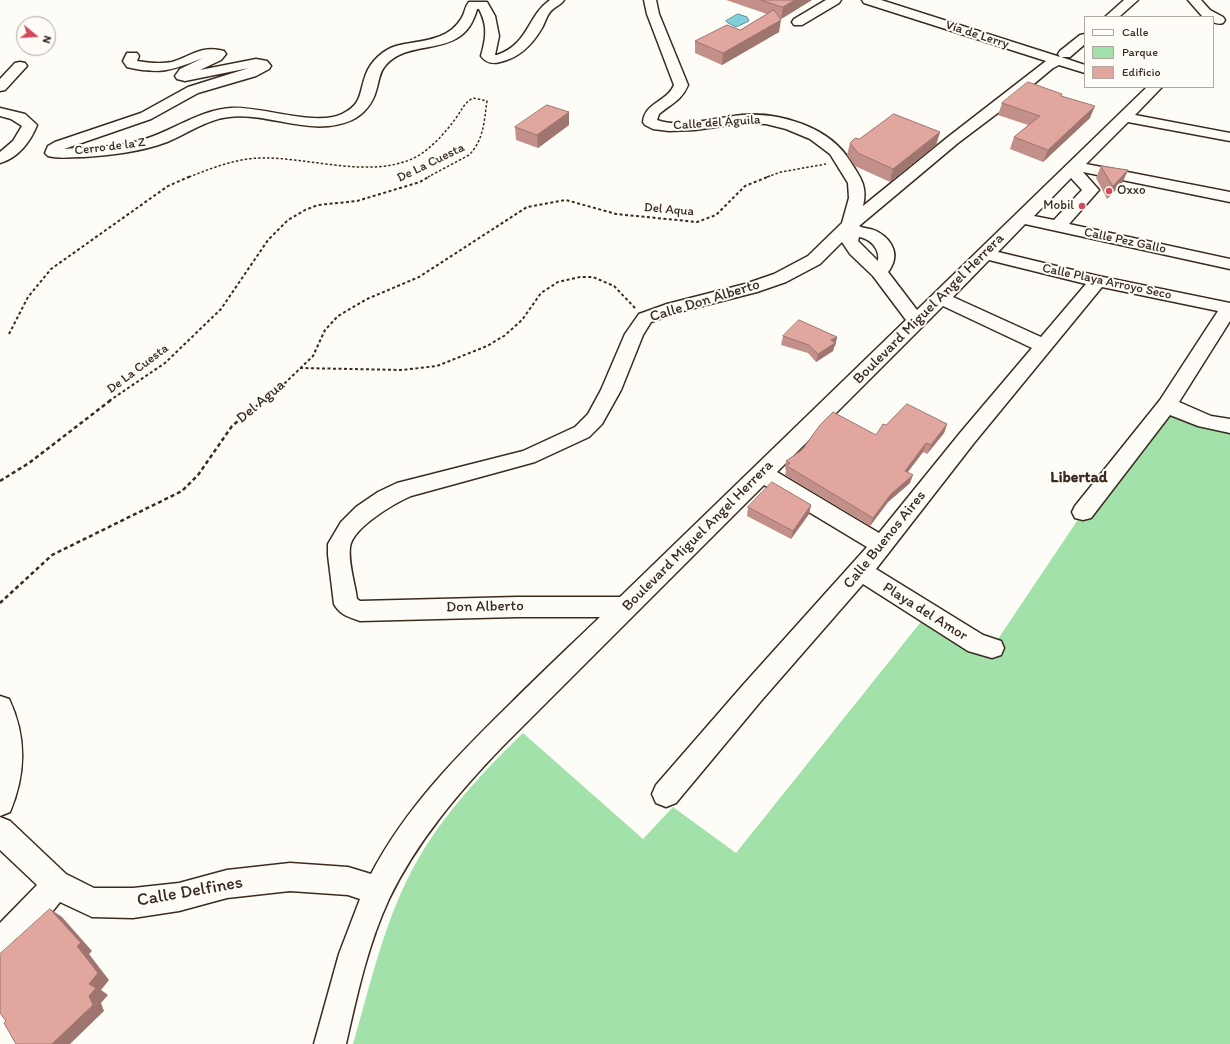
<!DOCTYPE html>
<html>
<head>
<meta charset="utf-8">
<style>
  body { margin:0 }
  #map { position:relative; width:1230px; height:1044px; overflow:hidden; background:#fdfcf7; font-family:Itim,sans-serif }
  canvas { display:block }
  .legend { position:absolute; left:1084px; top:16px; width:130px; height:72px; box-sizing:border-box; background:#fdfcf7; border:1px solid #afa8a0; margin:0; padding:5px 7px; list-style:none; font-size:12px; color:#3b2a1e }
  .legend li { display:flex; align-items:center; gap:8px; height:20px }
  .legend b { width:20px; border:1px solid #afa8a0 }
  .north { position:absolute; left:16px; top:16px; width:40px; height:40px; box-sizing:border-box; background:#fdfcf7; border:1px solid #afa8a0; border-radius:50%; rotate:108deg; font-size:11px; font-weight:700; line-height:16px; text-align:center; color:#3b2a1e }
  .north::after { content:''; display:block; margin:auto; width:14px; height:18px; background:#d1495b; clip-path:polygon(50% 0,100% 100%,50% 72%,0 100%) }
</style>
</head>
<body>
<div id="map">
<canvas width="1230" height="1044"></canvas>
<ul class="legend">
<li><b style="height:5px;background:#fdfcf7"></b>Calle</li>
<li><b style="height:11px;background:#a2e1aa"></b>Parque</li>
<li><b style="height:11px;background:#e1a79f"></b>Edificio</li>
</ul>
<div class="north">N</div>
</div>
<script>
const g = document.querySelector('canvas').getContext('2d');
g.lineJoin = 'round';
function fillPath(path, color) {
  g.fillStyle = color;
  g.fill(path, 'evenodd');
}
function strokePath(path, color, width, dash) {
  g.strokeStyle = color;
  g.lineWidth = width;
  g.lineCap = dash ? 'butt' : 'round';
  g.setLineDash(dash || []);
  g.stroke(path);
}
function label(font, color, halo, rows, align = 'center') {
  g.font = font + ' Itim,sans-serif';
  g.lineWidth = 4;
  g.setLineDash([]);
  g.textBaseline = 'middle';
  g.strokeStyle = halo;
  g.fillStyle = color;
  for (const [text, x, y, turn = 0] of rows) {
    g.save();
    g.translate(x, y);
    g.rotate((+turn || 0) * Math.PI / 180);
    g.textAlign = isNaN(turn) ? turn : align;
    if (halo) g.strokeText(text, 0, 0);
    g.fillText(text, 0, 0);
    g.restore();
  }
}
fillPath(new Path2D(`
  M1167,405L1230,426V1044H353C371,983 385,917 417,861C445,812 483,772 523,733L643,839L673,807L736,853L928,613L992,648L1083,512Z`), '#a2e1aa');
const water = new Path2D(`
  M738,14L747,17L749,21L736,27L728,23L726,21Z`);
fillPath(water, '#7fd0da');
strokePath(water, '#648e8f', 1);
const minor = new Path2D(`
  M550,0H564C561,5 554,7 550,12C546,17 545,23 542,28C532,45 519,58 500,62C492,64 486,63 481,56C486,38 488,26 479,9H477C463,62 411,35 385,66C379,73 379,82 376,91C373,103 363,115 352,120C312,138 269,112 229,117C207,119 187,134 167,142C140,152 112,155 84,157C71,157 60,159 48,156L45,153L48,146L55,142L141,113L188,87L249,68L185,81L177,79L175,76L180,69L203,58C172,70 161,75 127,67L123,61L127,53H137L139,56L137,61C148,63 161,64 172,62C192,56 201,45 224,51L226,54L221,60L200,70L256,59L267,61L271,66L269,69L256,76L198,93L151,119L64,149C91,147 119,148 145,139C174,130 200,110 231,108C262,106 315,127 342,114C363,104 359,92 366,74C371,61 383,50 396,46C419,40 447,42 461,19C465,14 464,8 469,2H487L495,16L499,36L495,55H497C529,44 527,16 550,0Z
  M644,0H656L659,14L688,85C682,100 671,104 659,114L657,120C681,129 718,117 742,115C780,112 830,127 850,161C860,177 868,186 863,206L948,137L1046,61L864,3L862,0H881L1060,57L1058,54L1060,51L1080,35L1085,34V44L1070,57H1061L1085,65V73L1059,65L1053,68L1011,103L958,143L859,226C865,229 872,228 878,232C894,241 900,257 888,272L917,310L1147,87H1162L1135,115L1230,133V141L1128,122L1086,164L1230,192V202L1083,172L1099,190L1069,224L1230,259V269L1025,224L998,252L1098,276L1230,303V321L1179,402L1211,416L1230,419V433L1198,426L1170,415L1091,518L1083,520L1075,518L1072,512L1075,506L1160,400L1218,311L1102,287L974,443L876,569L983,635L1001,641L1004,648L1001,655L992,658L968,651L863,584L761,701L676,803L666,807L656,803L652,794L656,785L743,685L867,547L764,485L502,747C458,793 417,841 389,899C368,944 357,995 346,1044H314L339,954L360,899L348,895L290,891L227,898L179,911L133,918L92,917L60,902L52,912L11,955L0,959V923L37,885L0,850V817L10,821L66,874L94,888H133L179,883L227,870L290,863L348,867L371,874C406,807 458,755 511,703C540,674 570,646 600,617H517L360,621C349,617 340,615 334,604L328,555V544L341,522L356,507L378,492L397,483L523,451L575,427L588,414L601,390L625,334L639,314L667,304L745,284L774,274L808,256L842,223L849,198L848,183L830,154L810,139L786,129L766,124L743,123L695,130L669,131L653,129L645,125L643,122C645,102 667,102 674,85L647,14ZM1071,178L1082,190L1054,220L1034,216ZM859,237C871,239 880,249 878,261L858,241ZM842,242L850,254L873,276L906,320L620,597H517L360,601L357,599C355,583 348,563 350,547C353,527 395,503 411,496L535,462L589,437L602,424L621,390L643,335L651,322L679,312L757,292L786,282L820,264ZM989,260L1086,284L1041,337L953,297ZM943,306L1032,348L960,433L879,533L777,472Z
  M826,0H841L839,3L802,25H794L792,22L794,19Z
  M1124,0H1138L1119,17H1105Z
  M1188,0H1201L1210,10L1223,17L1225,20L1223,23C1220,24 1217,24 1213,22V17L1202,16Z
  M20,62L25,63L27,66L5,90L0,91V79L15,63Z
  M0,108L25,114L37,125C31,141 18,158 0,163V152L13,141L22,126L11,119L0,116Z
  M0,696L9,699C27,737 26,774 10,812L0,816Z`);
strokePath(minor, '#3b2a1e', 3);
strokePath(new Path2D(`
  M189,177C212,168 237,158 262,158C308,157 370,179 414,158C430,150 445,133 456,118C462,110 463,104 473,98L487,101C484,121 484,140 469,155L428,177
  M767,177L781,172L826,164`), '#3b2a1e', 1.5, [2.5, 2]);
strokePath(new Path2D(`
  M9,334L28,297L51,269L168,186L191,176
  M300,368L402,370L437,366L487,346L504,336L522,320L541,293L558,282L580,277H593L614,286L635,308
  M109,401L165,363L221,309L268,240L288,220L305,210L318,205L357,201L420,182L430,176
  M263,401L284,384L313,356L325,330L338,316L367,299L419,277L527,207L566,200L616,214L697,222L716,215L745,186L770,176`), '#3b2a1e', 2, [3, 2.5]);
strokePath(new Path2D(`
  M0,481L29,463L111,400
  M0,603L52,555L182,491L198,475L232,426L264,400`), '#3b2a1e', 2.5, [4, 3]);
fillPath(minor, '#fdfcf7');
fillPath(new Path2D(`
  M726,0H812L781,19H780L779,32L722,65L695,53V41L740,30L767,14Z
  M1062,94V96L1090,118L1043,162L1010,149L1014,137L1028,125L998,115L1002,103Z
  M569,125L538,148L516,140L515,127Z
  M940,132L936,145L890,182L855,166L847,155L850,143L859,139Z
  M1101,166L1128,170L1122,183L1107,199L1096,178Z
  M783,336L837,337L835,346L834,347L833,351L816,362L808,353L781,345Z
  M947,424L944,433L927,454L923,452L908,472L910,483L888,502L870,526L785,475L786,470L785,469L786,461L876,435L886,425Z
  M811,505L809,514L791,539L747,516L748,507Z`), '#c29089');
fillPath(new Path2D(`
  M795,0H812L781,19L783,7Z
  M781,20L779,32L722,65L723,53Z
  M1095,106L1090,118L1043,162L1048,150Z
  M569,112V125L538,148L537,135Z
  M940,132L936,145L890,182L893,169Z
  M1128,170L1122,183L1107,199L1113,186Z
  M837,337L835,346L834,347L833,351L816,362L818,354L831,340Z
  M947,424L944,433L927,454L931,445Z
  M926,443L923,452L902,479L905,471Z
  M913,475L910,483L888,502L870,526L873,518L891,494Z
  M811,505L809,514L791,539L793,531Z
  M50,909L62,917L92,951L89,954L109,980L101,990L108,995L101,1003L104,1011L70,1044H52L89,996V984L77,946Z`), '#9e756f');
const building = new Path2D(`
  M761,0H795L783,7Z
  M774,10L781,20L723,53L695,41L727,25L740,30Z
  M1028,82L1062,94L1061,96L1095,106L1048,150L1014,137L1040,116L1002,103Z
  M547,105L569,112L537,135L515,127Z
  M894,114L940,132L893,169L858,153L850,143L855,138L859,139Z
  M1101,166L1128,170L1113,186Z
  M799,320L837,337L831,340L835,343L818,354L809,345L783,336Z
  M907,404L947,424L931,445L926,443L905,471L913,475L891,494L873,518L787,466L790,463L786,461L802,450L820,425L833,412L876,435L883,424L886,425Z
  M772,482L811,505L793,531L748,507Z
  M50,909L81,943L77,946L98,973L89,984L96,988L89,996L93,1005L52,1044H16L4,1023L6,1021L0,1013V954Z`);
fillPath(building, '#e1a79f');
strokePath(building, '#9e756f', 1);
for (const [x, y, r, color] of [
  [1109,191,4,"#d1495b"],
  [1082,206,4,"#d1495b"]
]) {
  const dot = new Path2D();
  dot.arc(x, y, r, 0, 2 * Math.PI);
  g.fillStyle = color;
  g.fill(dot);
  strokePath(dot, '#fdfcf7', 1.5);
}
label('13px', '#3b2a1e', '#fdfcf7', [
  ["Vía de Lerry",977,35,18],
  ["Calle del Águila",717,123,-4],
  ["Cerro de la Z",110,147,-7],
  ["De La Cuesta",431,163,-26],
  ["Del Aqua",669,210,5],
  ["Calle Pez Gallo",1125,241,12],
  ["Calle Playa Arroyo Seco",1107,282,12],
  ["De La Cuesta",138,369,-37]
]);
label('13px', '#3b2a1e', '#fdfcf7', [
  ["Oxxo",1117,191],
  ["Mobil",1074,206,"right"]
], 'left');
label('15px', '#3b2a1e', '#fdfcf7', [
  ["Calle Don Alberto",705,301,-17],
  ["Boulevard Miguel Angel Herrera",929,309,-45],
  ["Del Agua",261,402,-40],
  ["Boulevard Miguel Angel Herrera",698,536,-45],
  ["Calle Buenos Aires",885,540,-51],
  ["Don Alberto",485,607,-1],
  ["Playa del Amor",925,612,32]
]);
label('bold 16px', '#3b2a1e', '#fdfcf7', [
  ["Libertad",1079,478]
]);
label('18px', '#3b2a1e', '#fdfcf7', [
  ["Calle Delfines",190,892,-10]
]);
</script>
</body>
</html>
